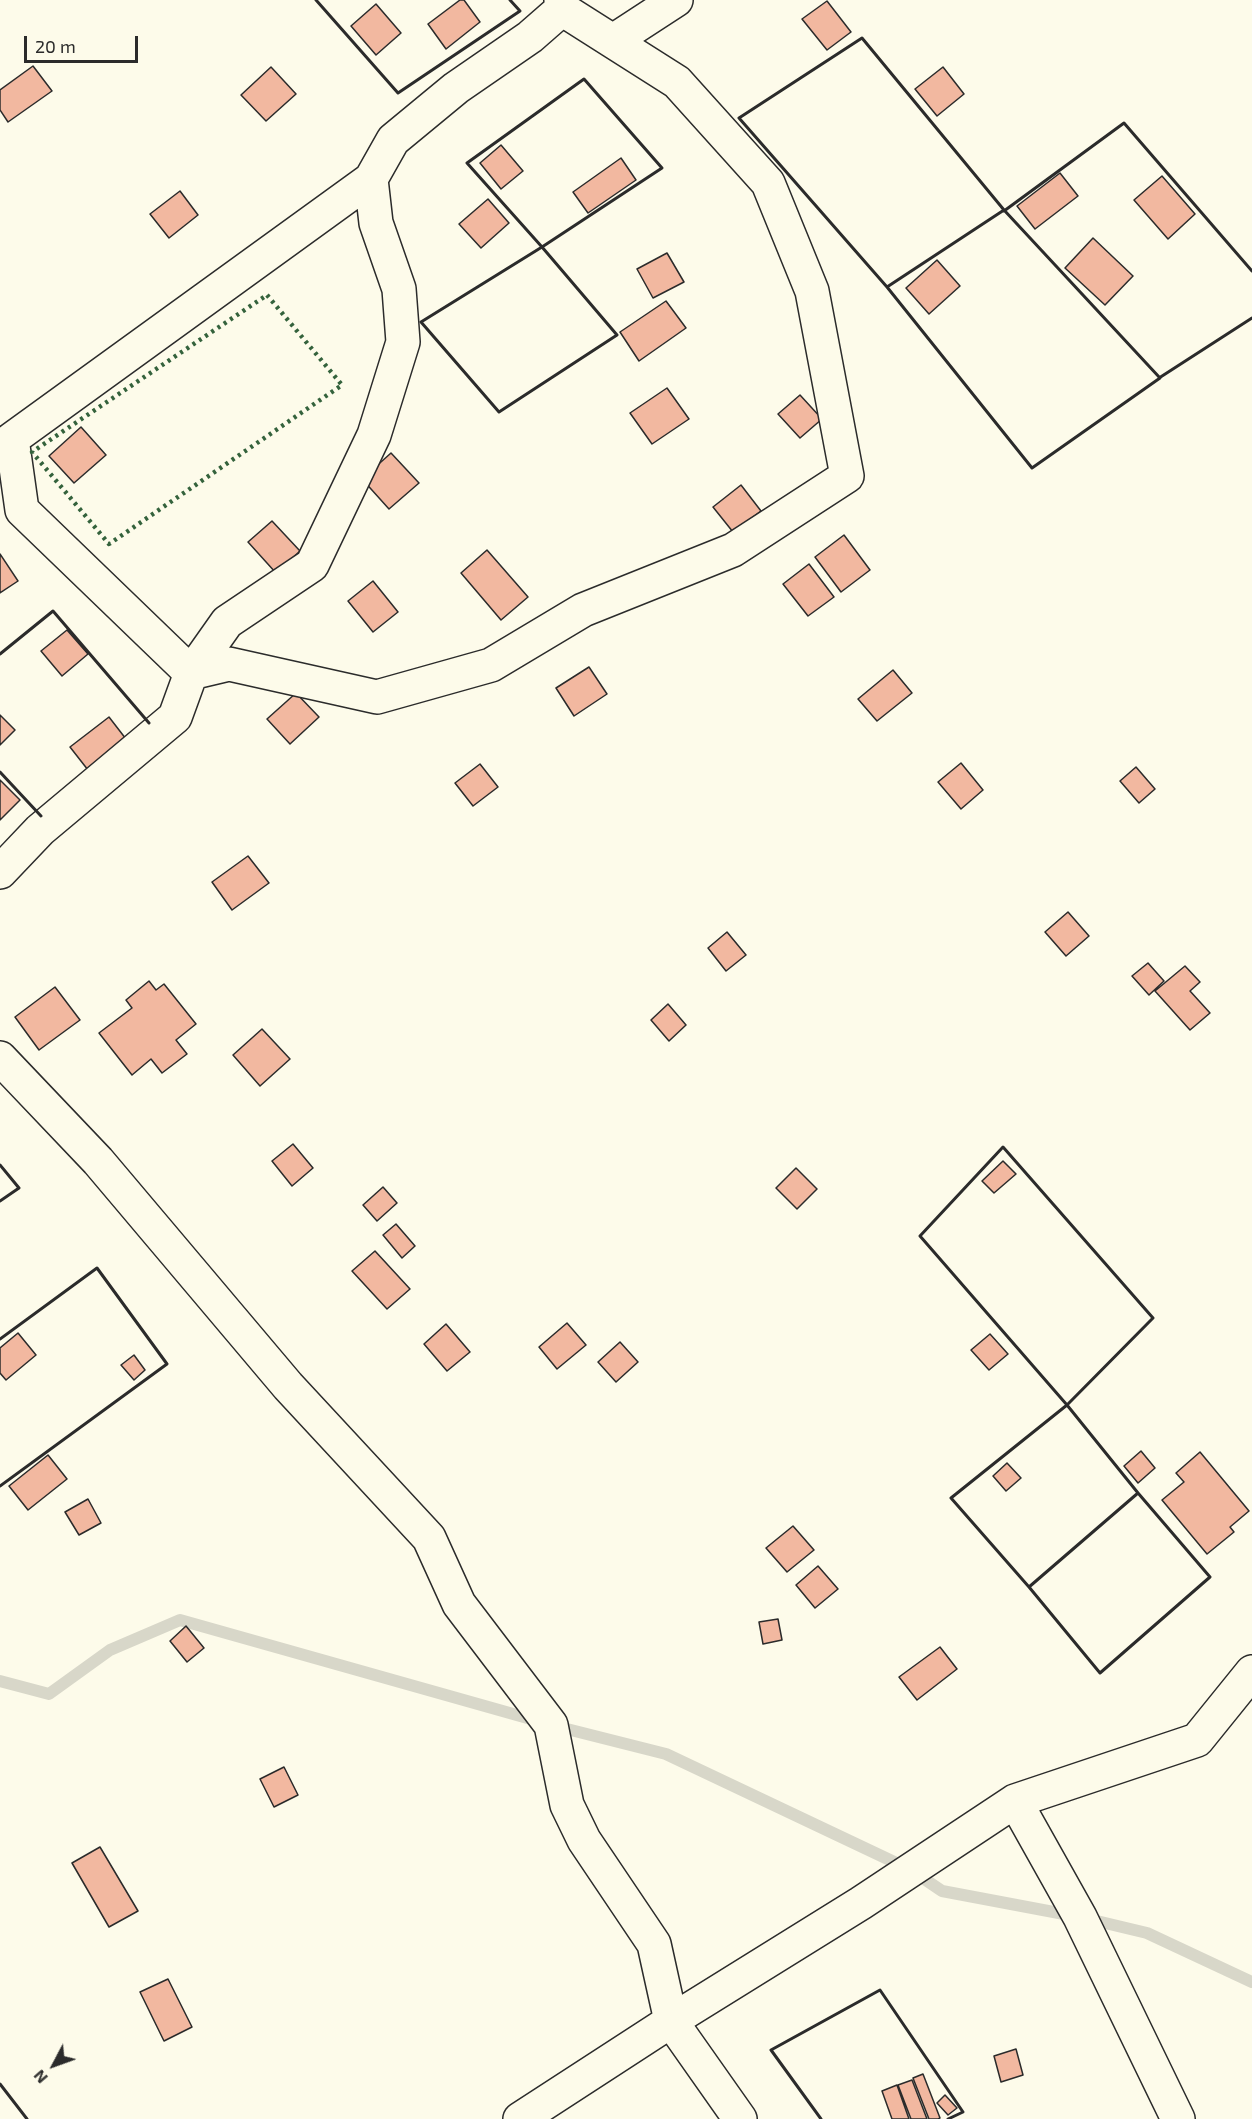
<!DOCTYPE html>
<html>
<head>
<meta charset="utf-8">
<style>
  body { margin:0 }
  #map { position:relative; width:1252px; height:2119px; overflow:hidden; background:#fdfbea; font-family:"Exo 2",sans-serif }
  canvas { display:block }
  .north { position:absolute; left:24px; top:2035px; width:60px; height:60px; -webkit-text-stroke:4px #fdfbea; paint-order:stroke; rotate:229deg; font-size:16px; font-weight:700; line-height:24px; text-align:center; color:#2b2b2b }
  .north::after { content:''; display:block; margin:auto; width:21px; height:27px; background:#2b2b2b; clip-path:polygon(50% 0,100% 100%,50% 72%,0 100%) }
  .scale { position:absolute; left:24px; top:36px; width:114px; height:27px; box-sizing:border-box; border:3px solid #2b2b2b; border-top:0; padding-left:8px; font-size:18px; line-height:21px; white-space:nowrap; color:#2b2b2b; -webkit-text-stroke:4px #fdfbea; paint-order:stroke }
</style>
</head>
<body>
<div id="map">
<canvas width="1252" height="2119"></canvas>
<div class="north">N</div>
<div class="scale">20 m</div>
</div>
<script>
const g = document.querySelector('canvas').getContext('2d');
g.lineJoin = 'round';
function strokePath(path, color, width, dash) {
  g.strokeStyle = color;
  g.lineWidth = width;
  g.lineCap = dash ? 'butt' : 'round';
  g.setLineDash(dash || []);
  g.stroke(path);
}
function fillPath(path, color) {
  g.fillStyle = color;
  g.fill(path, 'evenodd');
}
strokePath(new Path2D(`
  M0,1681L49,1694L110,1650L180,1620L538,1721
  M555,1726L666,1754L911,1870L942,1891L1080,1917L1147,1933L1252,1982`), '#d8d7c9', 12);
const building = new Path2D(`
  M460,0H464L480,22L446,49L428,24Z
  M827,1L851,32L827,50L802,19Z
  M376,4L401,33L376,55L351,26Z
  M33,66L52,91L8,122L0,110V90Z
  M271,67L296,94L266,121L241,95Z
  M943,67L964,94L937,116L915,89Z
  M501,145L523,171L501,189L480,163Z
  M621,158L636,180L588,213L573,192Z
  M1060,173L1078,196L1035,229L1017,206Z
  M1162,176L1195,214L1168,239L1134,200Z
  M180,191L198,215L169,238L150,214Z
  M488,199L509,223L481,248L459,224Z
  M1093,238L1133,276L1105,305L1065,268Z
  M667,253L684,282L653,298L637,269Z
  M937,260L960,286L929,314L906,288Z
  M666,301L686,328L639,361L620,332Z
  M667,388L689,419L652,444L630,413Z
  M800,395L822,419L800,438L778,414Z
  M81,427L106,455L74,483L49,456Z
  M391,453L419,483L389,509L362,479Z
  M741,485L761,511L733,532L713,507Z
  M272,521L300,551L276,573L248,542Z
  M844,535L870,570L841,592L815,557Z
  M487,550L528,597L501,620L461,573Z
  M0,554L18,581L0,593Z
  M809,564L834,597L808,616L783,584Z
  M373,581L398,612L373,632L348,601Z
  M67,630L88,654L62,676L41,651Z
  M589,667L607,694L574,716L556,688Z
  M893,670L912,693L877,721L858,699Z
  M296,693L319,717L290,744L267,719Z
  M0,715L15,730L0,745Z
  M109,717L126,739L88,770L70,747Z
  M961,763L983,790L961,809L938,782Z
  M480,764L498,787L473,806L455,783Z
  M1136,767L1155,789L1139,803L1120,781Z
  M0,780L20,800L0,820Z
  M248,856L269,883L232,910L212,882Z
  M1068,912L1089,936L1066,956L1045,932Z
  M727,932L746,955L726,971L708,948Z
  M1148,963L1164,981L1149,995L1132,976Z
  M1185,966L1200,982L1190,991L1210,1013L1190,1030L1155,991Z
  M149,981L156,990L164,984L196,1024L176,1040L187,1054L162,1073L151,1059L132,1075L99,1033L132,1008L126,1000Z
  M55,987L80,1020L39,1050L15,1017Z
  M668,1004L686,1025L669,1041L651,1020Z
  M262,1029L290,1059L260,1086L233,1055Z
  M293,1144L313,1168L292,1186L272,1161Z
  M1003,1161L1016,1174L994,1193L982,1181Z
  M796,1168L817,1189L797,1209L776,1188Z
  M383,1187L397,1203L377,1221L363,1205Z
  M396,1224L415,1246L402,1258L383,1235Z
  M375,1251L410,1289L387,1309L352,1271Z
  M567,1323L586,1345L557,1369L539,1347Z
  M446,1324L470,1352L447,1371L424,1344Z
  M18,1333L36,1355L6,1380L0,1373V1348Z
  M990,1334L1008,1354L989,1370L971,1350Z
  M620,1342L638,1362L616,1382L598,1362Z
  M134,1355L145,1370L134,1380L121,1365Z
  M1141,1451L1155,1468L1138,1483L1124,1466Z
  M1200,1452L1249,1511L1230,1527L1234,1532L1207,1554L1162,1500L1184,1482L1176,1473Z
  M48,1455L67,1479L28,1510L9,1486Z
  M1007,1463L1021,1478L1006,1491L993,1476Z
  M88,1499L101,1523L79,1535L65,1512Z
  M793,1526L814,1550L787,1572L766,1548Z
  M818,1566L838,1589L815,1608L796,1585Z
  M778,1619L782,1640L763,1644L759,1622Z
  M186,1626L204,1648L187,1662L170,1641Z
  M940,1647L957,1669L917,1700L899,1677Z
  M284,1767L298,1795L274,1807L260,1779Z
  M100,1847L138,1911L109,1927L72,1863Z
  M168,1979L192,2027L164,2041L140,1992Z
  M1016,2049L1023,2075L1001,2082L994,2056Z
  M923,2074L940,2118L938,2119H929L913,2078Z
  M912,2080L927,2119H911L898,2085Z
  M897,2085L909,2119H892L882,2091Z
  M945,2095L957,2108L948,2115L937,2103Z`);
fillPath(building, '#f2b8a0');
strokePath(building, '#2b2b2b', 1.5);
const minor = new Path2D(`
  M613,41L676,0
  M371,179L12,439L22,510L191,673L229,664L377,697L491,665L583,610L733,550L847,476L812,291L768,183L677,82L562,9
  M0,872L40,830L175,717L191,673L227,622L312,565L374,435L403,342L399,289L376,223L371,179L393,140L456,88L530,37L562,9L561,0
  M0,1058L98,1161L288,1386L429,1538L459,1604L551,1725L567,1805L584,1840L654,1944L671,2021L740,2119
  M1015,1801L1080,1917L1178,2119
  M520,2119L671,2021L861,1903L1015,1801L1197,1740L1252,1672`);
strokePath(minor, '#2b2b2b', 36);
strokePath(minor, '#fdfbea', 33);
strokePath(new Path2D(`
  M267,295L342,385L109,544L32,452Z`), '#34623c', 4.5, [3, 4.5]);
strokePath(new Path2D(`
  M316,0L398,93L520,11L510,0
  M1004,211L1124,123L1252,271
  M542,247L617,335L499,412L421,322L542,247L662,168L584,79L467,163L542,247
  M887,287L1004,210L1160,378L1032,468L887,287L739,118L862,38L1004,210L887,287
  M1159,378L1252,318
  M0,654L53,611L149,723
  M0,772L41,816
  M0,1165L19,1188L0,1201
  M0,1339L97,1268L167,1364L0,1486
  M1067,1405L951,1498L1029,1587L1138,1493L1067,1405L920,1236L1003,1147L1153,1318L1067,1405
  M1138,1493L1210,1577L1100,1673L1029,1587Z
  M0,2084L27,2119
  M821,2119L771,2050L880,1990L963,2112L948,2119`), '#2b2b2b', 3);
</script>
</body>
</html>
